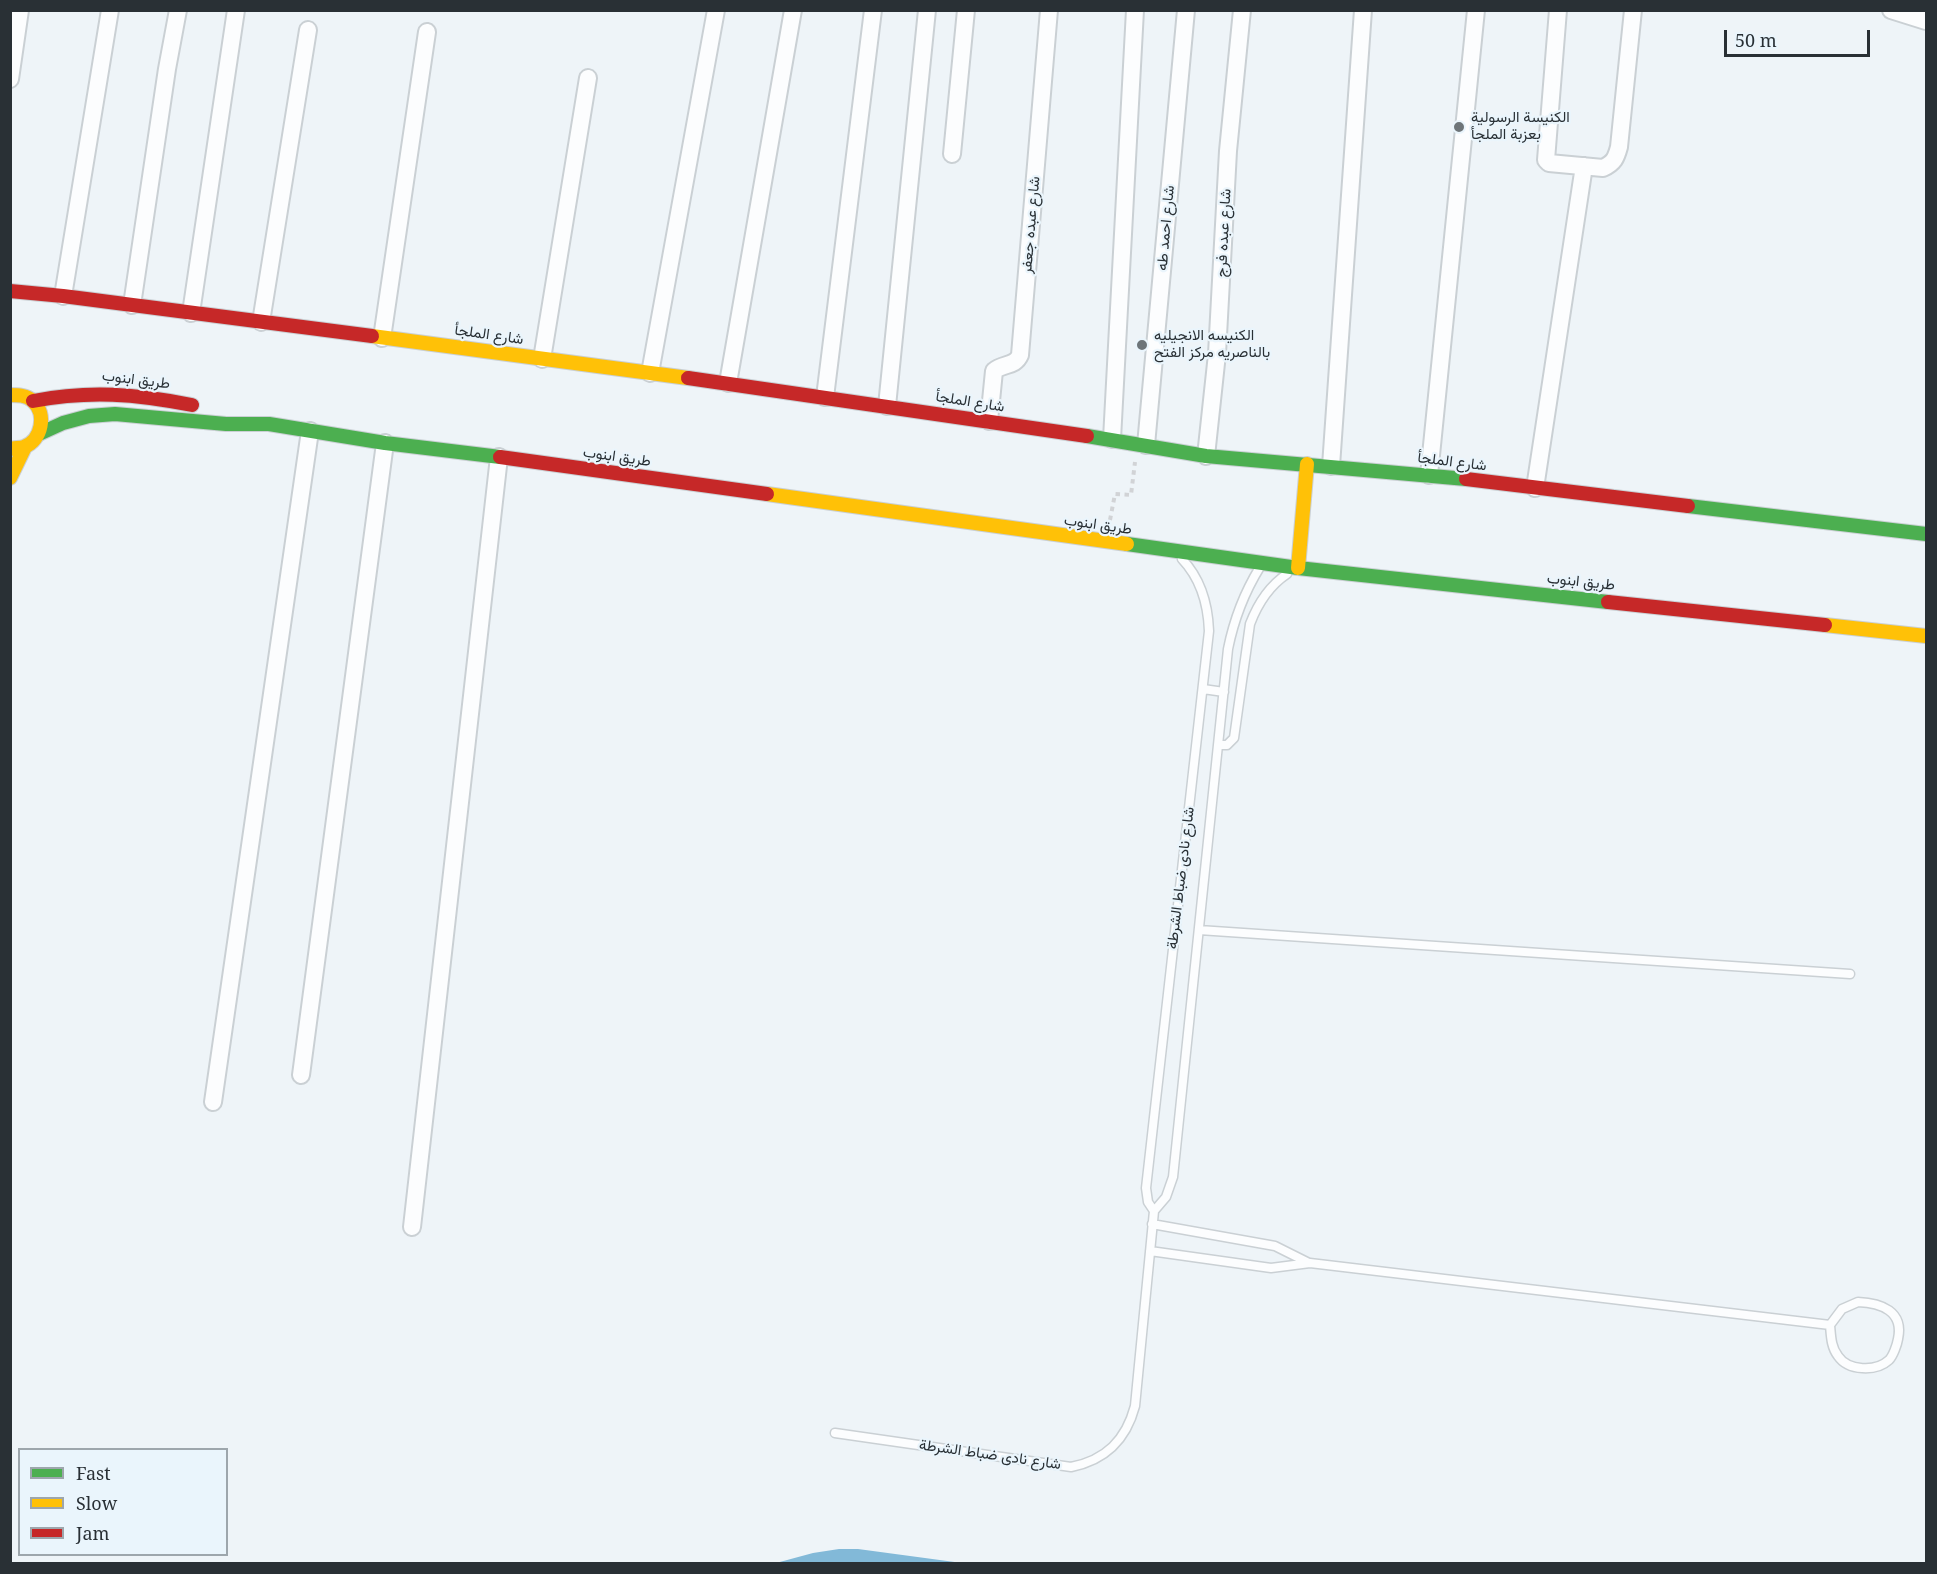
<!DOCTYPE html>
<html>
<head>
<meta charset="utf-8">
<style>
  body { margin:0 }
  #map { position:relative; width:1937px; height:1574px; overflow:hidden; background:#eef4f8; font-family:"Noto Serif",serif }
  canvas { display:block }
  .frame { position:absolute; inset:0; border:12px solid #293035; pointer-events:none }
  .legend { position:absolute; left:18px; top:1448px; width:210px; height:108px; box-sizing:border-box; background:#eaf5fc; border:2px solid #9da6ac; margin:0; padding:8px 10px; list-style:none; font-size:18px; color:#293035 }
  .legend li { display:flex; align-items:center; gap:12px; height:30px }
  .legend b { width:30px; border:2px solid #9da6ac }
  .scale { position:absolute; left:1724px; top:30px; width:146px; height:27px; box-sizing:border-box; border:3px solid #293035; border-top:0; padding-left:8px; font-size:18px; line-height:21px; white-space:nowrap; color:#293035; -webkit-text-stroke:4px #eaf5fc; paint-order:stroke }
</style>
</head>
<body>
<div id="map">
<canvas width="1937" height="1574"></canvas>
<div class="frame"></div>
<ul class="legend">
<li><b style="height:8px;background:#4caf50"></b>Fast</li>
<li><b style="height:8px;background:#ffc107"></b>Slow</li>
<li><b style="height:8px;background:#c62828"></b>Jam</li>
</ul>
<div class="scale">50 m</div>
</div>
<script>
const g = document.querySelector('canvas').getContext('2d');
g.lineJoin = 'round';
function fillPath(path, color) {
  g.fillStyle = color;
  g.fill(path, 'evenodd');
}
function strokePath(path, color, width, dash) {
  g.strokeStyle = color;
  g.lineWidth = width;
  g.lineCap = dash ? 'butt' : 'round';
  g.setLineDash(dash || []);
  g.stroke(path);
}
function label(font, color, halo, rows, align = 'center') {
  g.font = font + ' "Noto Serif",Vazirmatn,serif';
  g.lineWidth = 4.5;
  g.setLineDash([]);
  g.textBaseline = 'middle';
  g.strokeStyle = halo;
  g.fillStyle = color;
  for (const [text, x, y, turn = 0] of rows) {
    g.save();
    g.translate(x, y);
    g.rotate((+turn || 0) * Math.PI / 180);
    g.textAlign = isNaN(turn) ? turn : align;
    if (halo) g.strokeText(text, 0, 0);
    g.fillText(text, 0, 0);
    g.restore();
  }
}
fillPath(new Path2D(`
  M839,1549H858L962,1563H776L813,1553Z`), '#82b9d8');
const lane = new Path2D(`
  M1182,559C1201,579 1208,604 1209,631L1146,1188L1148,1202L1154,1211L1166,1197L1173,1177L1228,649C1234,619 1244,593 1260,567
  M1203,689L1224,692
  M1218,745H1227L1234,738L1250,624C1258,603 1269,586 1287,574
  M1199,930L1850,974
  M1152,1224L1275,1246L1309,1263
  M1150,1251L1271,1268L1310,1263L1830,1325
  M1858,1302C1881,1303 1904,1311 1898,1339C1897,1345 1893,1356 1889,1360C1876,1372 1848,1371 1838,1356C1831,1347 1831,1336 1830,1325L1842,1309Z
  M835,1433L1071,1467C1106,1460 1126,1440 1135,1406L1154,1211`);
const street = new Path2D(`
  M1558,10L1546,160L1549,163L1603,168C1614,163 1616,158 1619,147L1633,10
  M1891,10L1926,21
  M10,79L20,10
  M952,154L966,10
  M63,296L110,10
  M132,305L167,69L178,10
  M191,313L236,10
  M261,322L308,30
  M382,338L427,32
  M542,359L588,78
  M650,373L716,10
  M728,383L793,10
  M825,397L873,10
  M887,406L927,10
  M989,421L994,371C1003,363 1015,367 1020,355L1049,10
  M1112,439L1135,10
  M1146,445L1186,10
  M1206,456L1217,354L1228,151L1242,10
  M1331,466L1363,10
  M1429,475L1476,10
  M1535,488L1584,166
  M301,1075L385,443
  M213,1102L310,431
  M412,1227L499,457`);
const fast = new Path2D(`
  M39,434L63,423L89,416L115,414L226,424H269L385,443L500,457
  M1087,436L1206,456L1466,479
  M1688,506L1926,534
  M1127,544L1298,568L1608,602`);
const slow = new Path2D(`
  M372,336L688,378
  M10,395C18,395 26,395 33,401C47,414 42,440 24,447C20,448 14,448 10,449
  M10,478L25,447
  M767,494L1127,544
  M1298,568L1307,464
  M1825,625L1926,636`);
const jam = new Path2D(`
  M10,291L63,296L372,336
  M688,378L1087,436
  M33,401C90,390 136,394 192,405
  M500,457L767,494
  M1466,479L1688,506
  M1608,602L1825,625`);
strokePath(lane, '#cad0d4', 11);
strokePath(street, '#cad0d4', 20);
strokePath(fast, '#cad0d4', 16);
strokePath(slow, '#cad0d4', 16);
strokePath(jam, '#cad0d4', 16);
strokePath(new Path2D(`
  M1110,520L1115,494L1131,495L1135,462`), '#d1d3d6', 4, [4.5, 4.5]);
strokePath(lane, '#fcfdfe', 8);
strokePath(street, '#fcfdfe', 16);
strokePath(fast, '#4caf50', 14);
strokePath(slow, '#ffc107', 14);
strokePath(jam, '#c62828', 14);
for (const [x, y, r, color] of [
  [1459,127,6,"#6e7579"],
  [1142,345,6,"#6e7579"]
]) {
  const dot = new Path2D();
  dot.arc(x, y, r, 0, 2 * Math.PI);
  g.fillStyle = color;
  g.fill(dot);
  strokePath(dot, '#eaf5fc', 2);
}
label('15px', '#293035', '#eaf5fc', [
  ["الكنيسة الرسولية",1471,118],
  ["بعزبة الملجأ",1471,135],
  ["الكنيسه الانجيليه",1154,336],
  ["بالناصريه مركز الفتح",1154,353]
], 'left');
label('15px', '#293035', '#eaf5fc', [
  ["شارع عبده جعفر",1031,225,-85],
  ["شارع احمد طه",1166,228,-85],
  ["شارع عبده فرج",1224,233,-87],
  ["شارع الملجأ",489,335,8],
  ["طريق ابنوب",136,380,7],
  ["شارع الملجأ",970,402,9],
  ["طريق ابنوب",617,457,8],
  ["شارع الملجأ",1452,462,7],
  ["طريق ابنوب",1098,525,8],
  ["طريق ابنوب",1581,582,6],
  ["شارع نادى ضباط الشرطة",1181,878,-83],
  ["شارع نادى ضباط الشرطة",990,1455,8]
]);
</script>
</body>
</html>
